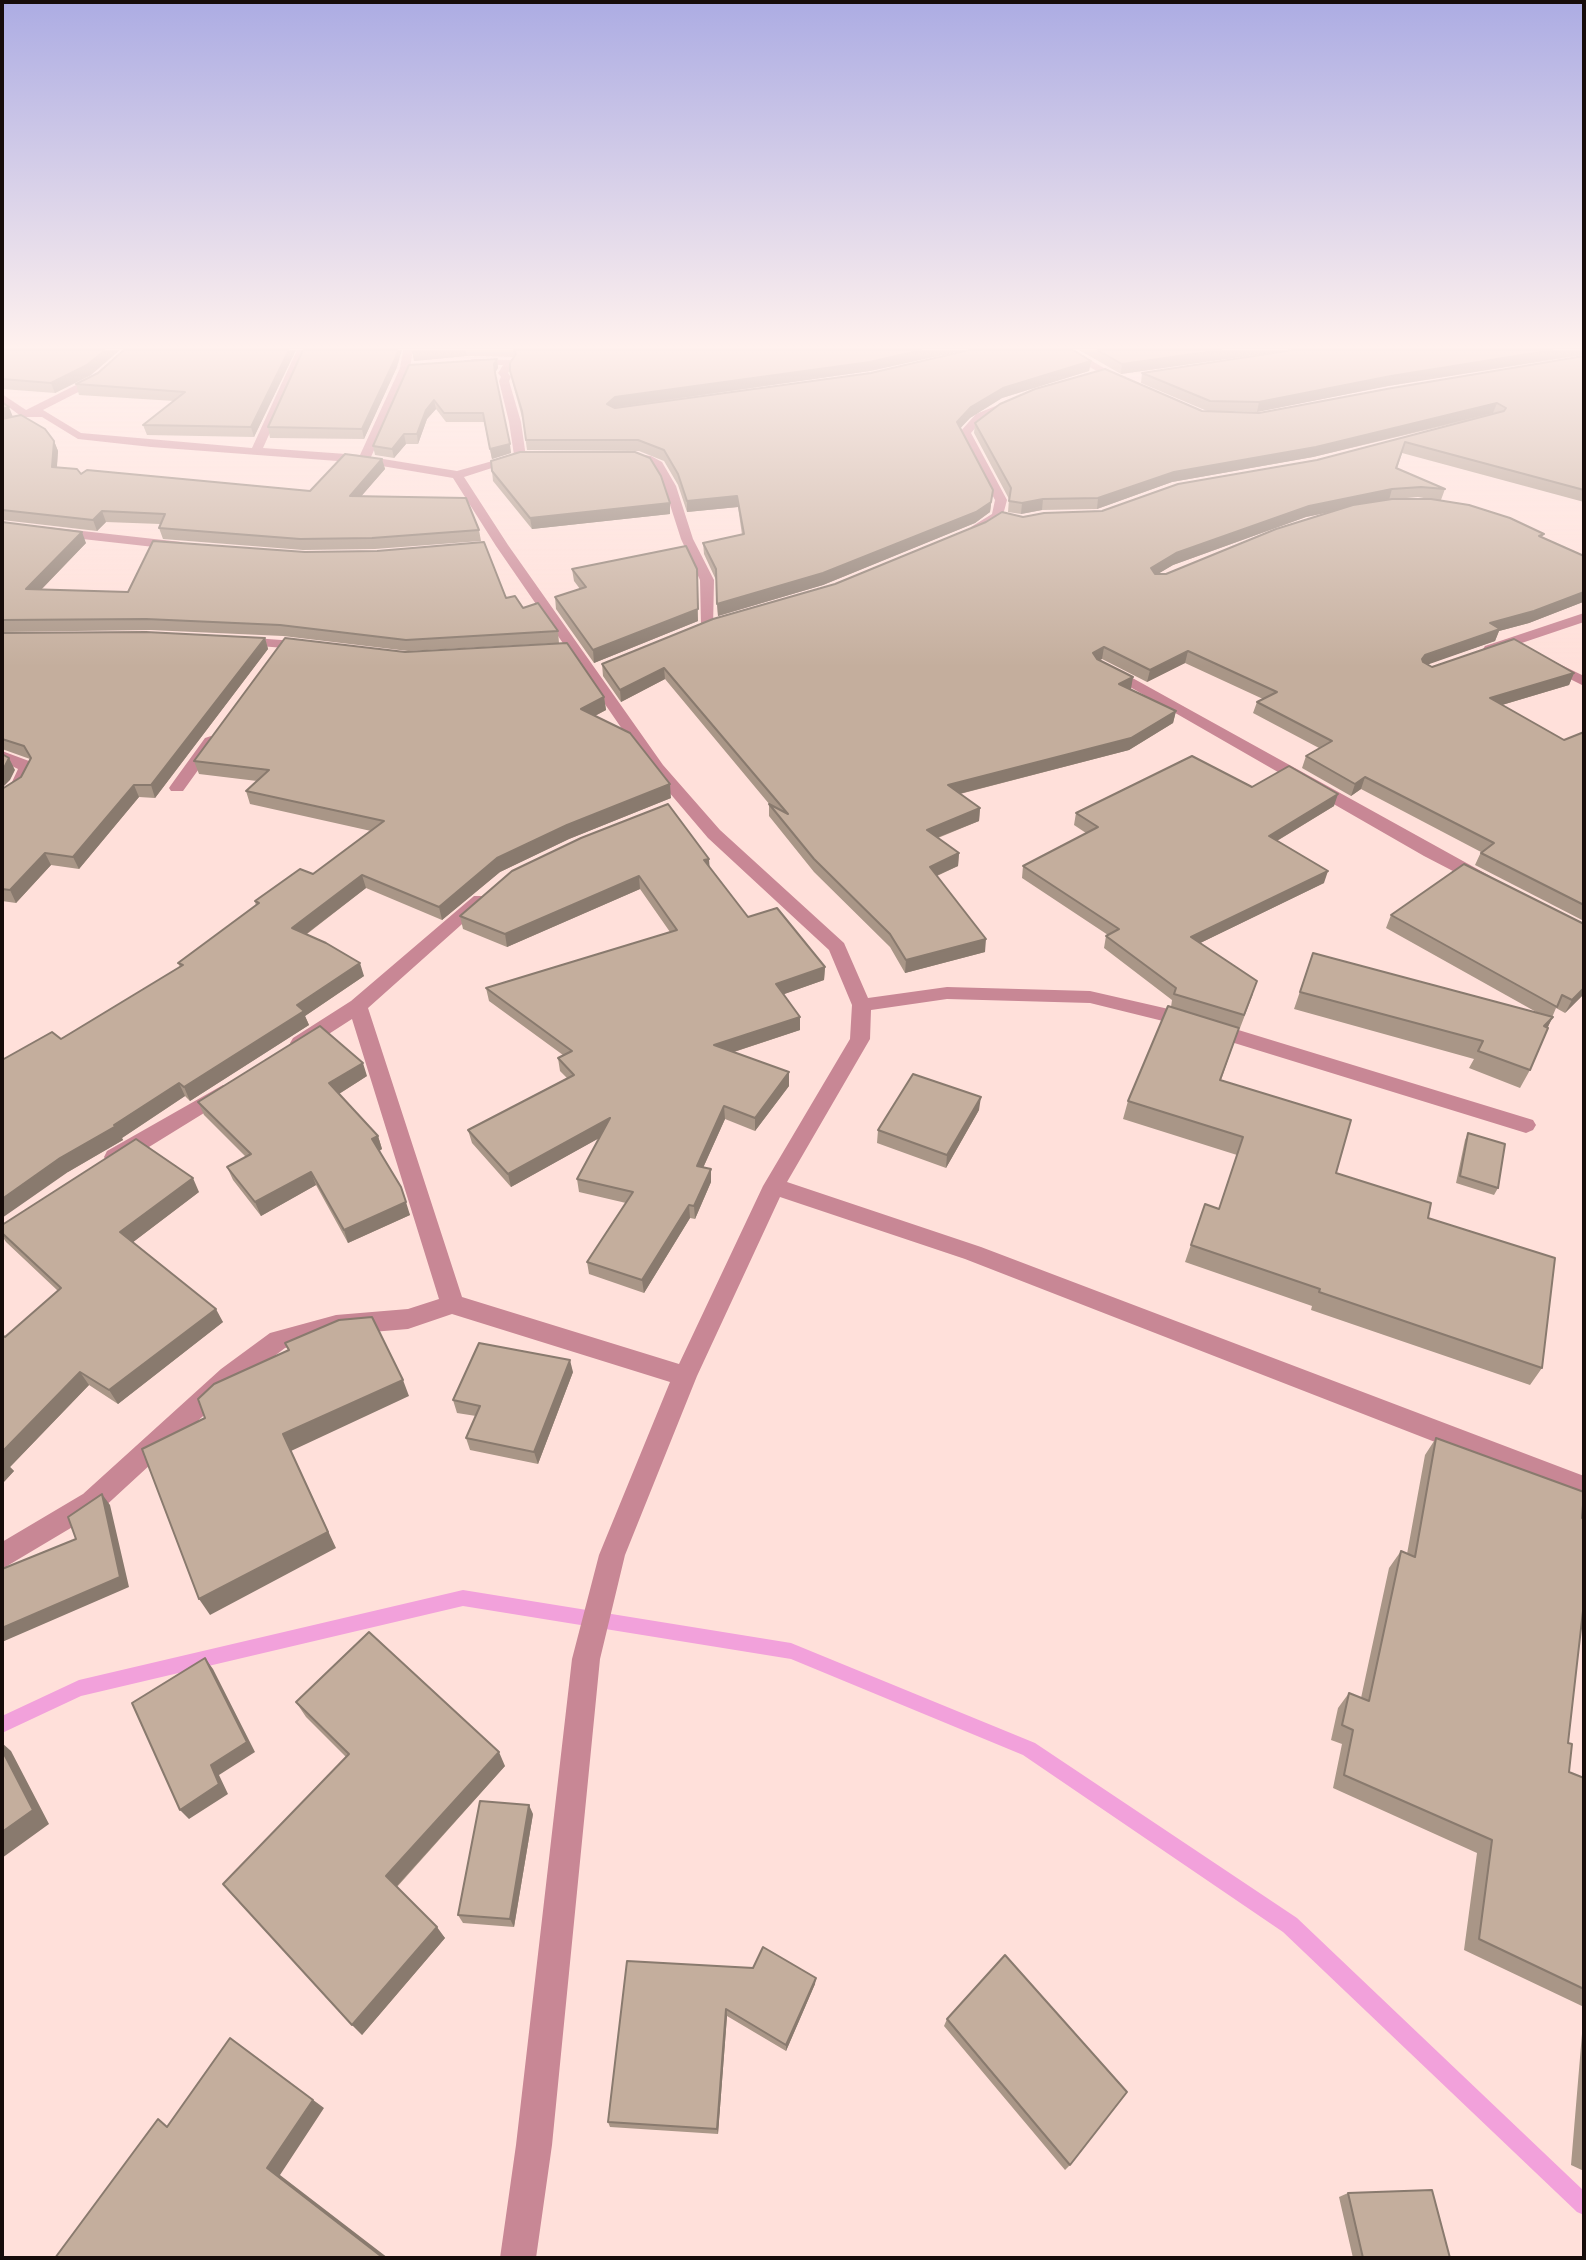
<!DOCTYPE html>
<html>
<head>
<meta charset="utf-8">
<style>
  body { margin:0 }
  #map { position:relative; width:1586px; height:2260px; overflow:hidden; background:#ffe0da; font-family:"PT Sans",sans-serif }
  canvas { display:block }
  .frame { position:absolute; inset:0; border:4px solid #160c0a; pointer-events:none }
</style>
</head>
<body>
<div id="map">
<canvas width="1586" height="2260"></canvas>
<div class="frame"></div>
</div>
<script>
const g = document.querySelector('canvas').getContext('2d');
g.lineJoin = 'round';
function fillPath(path, color) {
  g.fillStyle = color;
  g.fill(path, 'evenodd');
}
function strokePath(path, color, width, dash) {
  g.strokeStyle = color;
  g.lineWidth = width;
  g.lineCap = dash ? 'butt' : 'round';
  g.setLineDash(dash || []);
  g.stroke(path);
}
fillPath(new Path2D(`
  M463,1590L791,1643L1035,1743L1297,1918L1584,2191V2215L1577,2212L1283,1932L1023,1755L791,1659L463,1606L81,1696L2,1733V1716L79,1680Z`), '#f2a1db');
fillPath(new Path2D(`
  M123,350H135L100,381L43,410L81,433L252,448L297,350H307L263,448L360,455L400,368L403,350H413L410,368L371,457L457,471L514,455L509,422L499,381L501,377L498,373L503,365H472L467,362L472,359L514,360L515,362L508,373L511,377L509,381L521,422L526,457L464,477L508,545L663,765L720,830L844,943L868,998L947,987L1090,991L1173,1010L1533,1120L1536,1125L1533,1130L1526,1133L1163,1021L1090,1003L947,999L871,1010L870,1039L787,1182L981,1247L1584,1476V1500L965,1259L780,1197L697,1376L625,1555L600,1659L552,2145L536,2258H500L516,2145L572,1659L599,1555L670,1382L452,1314L408,1329L336,1335L285,1348L239,1383L101,1510L2,1569V1542L83,1494L221,1369L270,1333L336,1315L408,1309L439,1299L352,1019L307,1048H293L290,1043L293,1038L351,1001L474,896H486L489,900L368,1008L462,1297L679,1364L763,1186L850,1039L852,1005L829,950L708,838L651,771L496,546L453,478L364,463L151,447L78,439L42,417H22L2,402V394L26,410L92,377Z
  M1060,350H1073L1130,383L1121,385Z
  M1015,398L1019,399V403L984,418L971,433L1007,500L1002,519L979,533H971V527L992,514L995,500L959,433L976,414Z
  M624,452L651,456L662,462L676,486L693,539L714,580L713,628H703L701,625L700,580L681,539L664,486L653,466L644,461L620,457L618,455Z
  M2,522L181,542L187,546L181,550L2,530Z
  M1584,613V622L1495,652L1490,653L1483,649L1485,646Z
  M240,637L309,642L316,646L309,650L235,644V638Z
  M1549,659L1584,676V686L1544,666L1542,663Z
  M1109,665L1490,876L1493,880L1490,884H1478L1424,856L1104,672L1102,669Z
  M211,736L219,741L183,791H171L169,788L171,785L205,738Z
  M2,751L29,761L34,769L25,787L2,803V790L12,782L18,769L2,761Z
  M223,1085L230,1087L233,1092L230,1097L123,1163L115,1165L107,1163L104,1157L107,1151Z`), '#c88795');
fillPath(new Path2D(`
  M2,350L91,375L55,393L2,389Z
  M296,350L254,437L147,435L143,425L174,401L79,395L76,384L98,373Z
  M412,350H965L870,371L615,408L1091,361L1089,371L1002,398L970,418L960,428L993,490L990,512L975,523L823,585L718,616L716,580L704,554L703,543L742,535L738,507L687,512L678,485L664,461L639,451L527,450L523,421L512,381L510,363L513,357L467,356L414,361Z
  M1079,350H1289L1121,374Z
  M1584,350V355L1388,386L1257,412L1210,411L1259,413L1584,356V502L1402,453L1397,469L1445,489L1441,500L1544,534L1542,537L1584,556V603L1583,602L1529,623L1499,631L1495,641L1427,664L1432,667L1574,673L1569,685L1502,705L1564,740L1584,732V921L1475,865L1481,852L1361,789L1351,796L1302,768L1306,756L1319,748L1253,713L1257,702L1263,699L1185,663L1147,682L1102,659L1100,660L1133,677L1130,690L1176,711L1173,723L1129,750L960,794L980,808L979,821L938,838L959,853L958,866L937,876L985,952L905,973L890,947L814,872L769,816V804L770,805L665,679L621,702L603,676L602,664L835,584L1023,517L1102,511L1317,460L1494,414L1313,457L1172,482L1097,509L1042,510L1021,514L1008,512L1009,499L974,433L975,423L1207,411L1141,383L1142,373ZM1418,497L1429,499H1396ZM1333,511L1166,574H1157L1173,565L1306,517Z
  M497,359L498,368L495,373L511,453L492,459L484,422H446L436,409L427,419L418,444H406L394,458L375,455L373,446L409,365Z
  M397,367L364,439L270,438L268,427Z
  M2,402L13,417L54,441L58,451L57,467L81,474L310,491L382,459L385,469L361,496L479,530L481,541L375,549L303,550L163,539L159,528L160,524L106,522L97,531L2,520Z
  M492,471L670,503V514L532,529L493,481Z
  M2,522L86,543L41,590L128,592L506,598L523,608L558,631L559,643L408,651L283,636L150,630L2,632Z
  M572,569L698,621L594,663L556,609L555,597L580,589L574,581Z
  M2,633L265,638L268,649L155,798L139,797L79,869L51,865L16,903L2,901V789L21,777L30,759L2,749Z
  M604,697L606,710L595,716L671,798L569,839L500,872L442,920L366,888L307,934L364,976L305,1016L309,1025L190,1101L185,1096L122,1138L123,1140L68,1172L61,1039L180,967L178,963L256,906L255,901L313,874L371,831L250,804L246,791L257,781L199,774L194,761Z
  M1252,787L1334,806L1277,841L1324,883L1200,943L1253,994L1240,1028L1171,1007L1172,1000L1104,948L1106,936L1108,935L1022,878L1023,866L1086,833L1074,825L1076,813Z
  M709,867L748,917L825,967L824,980L784,994L800,1030L734,1052L789,1072V1086L755,1131L725,1119L703,1168L711,1182L695,1219L690,1218L644,1293L589,1274L587,1262L626,1203L579,1192L577,1179L599,1138L511,1187L472,1143L468,1130L567,1078L560,1071L558,1058L563,1055L489,1001L486,988L670,932L640,889L507,947L463,929L460,916L512,871Z
  M1391,915L1584,924V994L1565,1013L1556,1008L1530,1070L1520,1088L1469,1068L1474,1059L1294,1009L1313,953L1538,1013L1386,928Z
  M1239,1028L1221,1080L1336,1173L1428,1218L1542,1368L1530,1385L1311,1310L1312,1306L1185,1262L1205,1204L1219,1209L1237,1155L1123,1119L1128,1101Z
  M367,1076L339,1094L378,1136L382,1149L379,1151L410,1215L348,1243L316,1185L261,1216L233,1180L227,1167L246,1157L204,1115L198,1102Z
  M979,1110L946,1168L877,1143L878,1130Z
  M1468,1133L1498,1188L1494,1195L1456,1183L1465,1140Z
  M199,1192L133,1242L223,1322L118,1404L89,1385L10,1467L14,1471L2,1484V1335L5,1337L58,1291L6,1242L2,1236V1225Z
  M573,1372L538,1464L470,1450L466,1438L476,1416L457,1413L453,1400Z
  M1436,1438L1582,1518L1568,1743L1569,1772L1584,1778V2007L1464,1950L1477,1853L1333,1788L1342,1744L1331,1740L1338,1708L1349,1693L1361,1698L1389,1568L1401,1551L1407,1554L1425,1455Z
  M296,1702L505,1766L397,1887L445,1938L362,2035L346,1757L306,1717Z
  M533,1814L514,1927L463,1923L458,1915Z
  M627,1961L815,1984L786,2051L727,2016L718,2134L610,2127L608,2122Z
  M1584,2010V2171L1571,2165Z
  M947,2019L1070,2165L1065,2170L944,2026Z
  M1348,2193L1450,2258H1353L1339,2197Z`), '#a99687');
fillPath(new Path2D(`
  M105,350H120L91,375L55,393L51,383Z
  M289,350H296L254,437L251,427Z
  M398,350H402L397,367L364,439L362,429Z
  M424,350H466L467,356L414,361L412,351Z
  M922,350H965L870,371L616,407L608,414L607,404L615,397Z
  M1222,350H1289L1121,374L1122,364Z
  M1553,350H1584V354L1388,386L1257,412L1259,402L1391,376Z
  M497,359L498,368L495,373L494,364Z
  M1091,361L1089,371L1002,398L970,418L956,433L957,422L971,407L1003,388Z
  M434,400L436,409L427,419L418,444L417,434L426,410Z
  M1497,403L1493,413L1313,457L1172,482L1097,509L1098,498L1174,472Z
  M9,407L13,417L2,421V409Z
  M404,434L406,444L394,458L392,449Z
  M54,441L58,451L56,477L52,467Z
  M510,444L511,453L492,459L490,449Z
  M382,459L385,469L352,507L350,496Z
  M1392,489L1389,500L1306,517L1173,565L1148,580L1151,568L1176,553L1309,506Z
  M993,490L990,512L975,523L823,585L718,616L717,604Z
  M737,496L738,507L687,512V501Z
  M1043,499L1042,510L1021,514L1022,503Z
  M670,503V514L532,529L530,518Z
  M102,511L106,522L97,531L93,520Z
  M82,532L86,543L30,601L26,589Z
  M697,569L698,621L594,663L593,650Z
  M1584,592L1583,602L1529,623L1499,631L1495,641L1421,667L1422,659L1425,655L1490,623Z
  M265,638L268,649L155,798L151,785Z
  M1104,647L1102,659L1091,664L1093,653Z
  M1188,651L1185,663L1147,682L1150,670Z
  M664,668L665,679L621,702L620,690Z
  M1574,673L1569,685L1485,710L1490,698Z
  M1133,677L1131,689L1116,696L1119,684Z
  M604,697L606,710L583,722L581,709Z
  M1176,711L1173,723L1129,750L947,797L948,785Z
  M9,758L15,770L10,780L2,788V770Z
  M1365,777L1361,789L1351,796L1355,784Z
  M670,784L671,798L569,839L500,872L442,920L439,907L497,858L567,825Z
  M134,785L139,797L79,869L73,857Z
  M1338,794L1334,806L1265,848L1269,836Z
  M980,808L979,821L926,842L927,830Z
  M45,853L51,865L16,903L10,890Z
  M959,853L958,866L929,879L930,867Z
  M709,859L710,872L704,860Z
  M1328,871L1324,883L1188,949L1191,937Z
  M362,875L366,888L297,941L292,928Z
  M639,876L640,889L507,947L505,934Z
  M986,939L985,952L905,973L906,960Z
  M360,963L364,976L305,1016L309,1025L190,1101L184,1087L297,1005Z
  M825,967L824,980L776,997V984Z
  M1584,988V994L1565,1013L1572,1000Z
  M800,1017V1030L715,1058L714,1045Z
  M1553,1017L1544,1034V1026Z
  M363,1063L367,1076L334,1097L329,1083Z
  M789,1072V1086L755,1131V1118Z
  M179,1083L185,1096L122,1138L123,1140L68,1172L2,1218V1199L60,1158Z
  M981,1097L979,1110L946,1168L947,1155Z
  M724,1106L725,1119L698,1179L697,1166Z
  M610,1118L612,1131L511,1187L508,1174Z
  M378,1136L382,1149L376,1153L372,1139Z
  M711,1169V1182L695,1219L694,1206Z
  M311,1172L316,1185L261,1216L255,1202Z
  M193,1178L199,1192L128,1246L120,1232Z
  M406,1202L410,1215L348,1243L344,1230Z
  M689,1205L690,1218L644,1293L642,1280Z
  M216,1309L223,1322L118,1404L109,1390Z
  M570,1360L573,1372L538,1464L534,1452Z
  M80,1372L89,1385L10,1467L14,1471L2,1484V1452Z
  M403,1380L409,1396L291,1451L336,1548L210,1615L199,1599L283,1434Z
  M102,1494L110,1505L129,1587L2,1642V1628L120,1577Z
  M205,1658L213,1669L255,1752L219,1775L228,1794L189,1819L180,1810Z
  M2,1743L11,1751L49,1824L2,1858Z
  M499,1752L505,1766L395,1888L386,1876Z
  M529,1805L533,1814L514,1927L510,1919Z
  M437,1927L445,1938L362,2035L352,2025Z
  M816,1978L815,1984L786,2051V2045Z
  M726,2009L727,2016L718,2134L717,2129Z
  M230,2038L324,2108L280,2175L388,2258H382L267,2168Z`), '#897a6e');
const building = new Path2D(`
  M2,350H105L87,365L51,383L2,379Z
  M124,350H289L251,427L143,425L185,392L76,384L98,373Z
  M303,350H398L396,357L362,429L268,427Z
  M514,350H922L870,362L615,397L607,404L615,408L871,373L969,350H1073L1091,361L1003,388L971,407L957,422L993,490L991,502L976,512L823,573L717,604L716,569L703,543L744,534L737,496L687,501L678,474L664,450L638,440H526L522,411L510,371V363L516,354Z
  M1097,350H1222L1122,364Z
  M1293,350H1553L1391,376L1259,402L1210,401L1142,373Z
  M1584,356V490L1405,442L1396,468L1445,489L1421,487L1392,489L1309,506L1176,553L1151,568L1155,574H1166L1276,529L1353,505L1392,499H1431L1469,505L1510,518L1544,534L1539,536L1584,556V592L1534,611L1490,623L1500,629L1425,655L1422,659L1423,662L1432,667L1514,639L1574,673L1490,698L1564,740L1584,732V905L1481,853L1494,843L1365,777L1355,784L1306,756L1332,741L1257,702L1277,692L1188,651L1150,670L1104,647L1093,653L1097,659L1133,677L1119,684L1176,711L1131,738L948,785L980,808L927,830L959,853L930,867L986,939L906,960L890,934L814,859L769,804L788,814L664,668L620,690L602,664L713,619L835,584L986,522L1002,512L1023,517L1044,513L1102,511L1178,484L1317,460L1504,411L1506,408L1497,403L1316,447L1174,472L1098,498L1043,499L1022,503L1009,501L1011,488L975,423L1000,404L1035,389L1105,369L1202,411L1259,413L1392,388Z
  M497,359L494,364L495,373L510,444L490,449L483,413H444L434,400L426,410L417,434H404L392,449L373,446L409,365Z
  M2,402L9,407L2,409Z
  M21,415L45,429L54,441L52,467L77,469L81,474L87,470L310,491L345,454L382,459L350,496L466,498L479,530L372,538L300,539L159,528L165,514L102,511L93,520L2,510V419Z
  M520,452H635L650,458L661,476L670,503L530,518L492,471L491,461Z
  M2,522L82,532L26,589L128,592L153,541L305,552L377,551L484,542L506,598L515,596L523,608L538,603L558,631L406,640L280,625L146,619L2,620Z
  M686,546L697,569L698,609L593,650L555,597L586,587L572,569Z
  M146,632L265,638L151,785H134L73,857L45,853L10,890L2,889V789L21,777L31,758L24,746L2,739V633Z
  M285,638L405,652L567,643L604,697L581,709L630,733L670,784L567,825L497,858L439,907L362,875L292,928L326,943L360,963L297,1005L304,1011L184,1087L179,1083L114,1125L116,1126L60,1158L2,1199V1060L52,1032L61,1039L183,965L178,963L259,903L255,901L300,869L313,874L384,821L246,791L269,770L194,761Z
  M2,754L9,758L4,768L2,770Z
  M1192,756L1252,787L1289,766L1338,794L1269,836L1328,871L1191,937L1257,981L1244,1015L1174,994L1176,988L1106,936L1119,929L1023,866L1098,827L1076,813Z
  M668,804L709,859L704,860L748,917L777,908L825,967L776,984L800,1017L714,1045L789,1072L755,1118L724,1106L697,1166L711,1169L694,1206L689,1205L642,1280L587,1262L633,1192L577,1179L610,1118L508,1174L468,1130L574,1075L558,1058L572,1051L486,988L677,930L639,876L505,934L460,916L512,871L581,838Z
  M1464,864L1584,924V988L1572,1000L1562,995L1557,1007L1391,915Z
  M1313,953L1553,1017L1544,1026L1548,1028L1530,1070L1478,1051L1483,1041L1300,992Z
  M1168,1006L1239,1028L1220,1080L1351,1120L1336,1173L1431,1203L1428,1218L1555,1258L1542,1368L1319,1292L1320,1289L1191,1245L1205,1204L1219,1209L1243,1137L1128,1101Z
  M320,1026L363,1063L329,1083L378,1136L372,1139L401,1187L406,1202L344,1230L311,1172L255,1202L227,1167L251,1154L198,1102Z
  M913,1074L981,1097L947,1155L878,1130Z
  M1468,1133L1505,1144L1498,1188L1460,1176Z
  M136,1139L193,1178L120,1232L216,1309L109,1390L80,1372L2,1452V1335L5,1337L61,1288L2,1233V1225Z
  M372,1317L403,1380L283,1434L328,1532L199,1599L142,1449L205,1418L198,1399L214,1384L289,1350L285,1343L339,1320Z
  M479,1343L570,1360L534,1452L466,1438L480,1406L453,1400Z
  M1436,1438L1584,1492L1582,1518L1584,1519V1602L1568,1743L1572,1744L1569,1772L1584,1778V1989L1479,1939L1492,1840L1344,1775L1353,1730L1342,1725L1349,1693L1369,1701L1401,1551L1415,1557Z
  M102,1494L120,1577L2,1628V1569L76,1539L68,1517Z
  M369,1632L499,1752L386,1876L437,1927L352,2025L223,1884L349,1754L296,1702Z
  M205,1658L247,1742L211,1765L219,1784L180,1810L132,1703Z
  M2,1750L33,1810L2,1832Z
  M480,1801L529,1805L510,1919L458,1915Z
  M763,1947L816,1978L786,2045L726,2009L717,2129L608,2122L627,1961L753,1968Z
  M1005,1955L1127,2092L1070,2165L947,2019Z
  M230,2038L313,2100L267,2168L382,2257V2258H55L158,2119L167,2127Z
  M1432,2190L1450,2258H1363L1348,2193Z`);
fillPath(building, '#c4ae9d');
strokePath(building, '#897a6e', 2);
const sky = g.createLinearGradient(0, 0, 0, 667);
sky.addColorStop(0, '#acace3');
sky.addColorStop(0.52, '#fff1ee');
sky.addColorStop(1, '#fff1ee00');
g.fillStyle = sky;
g.fillRect(0, 0, 1586, 667);
</script>
</body>
</html>
